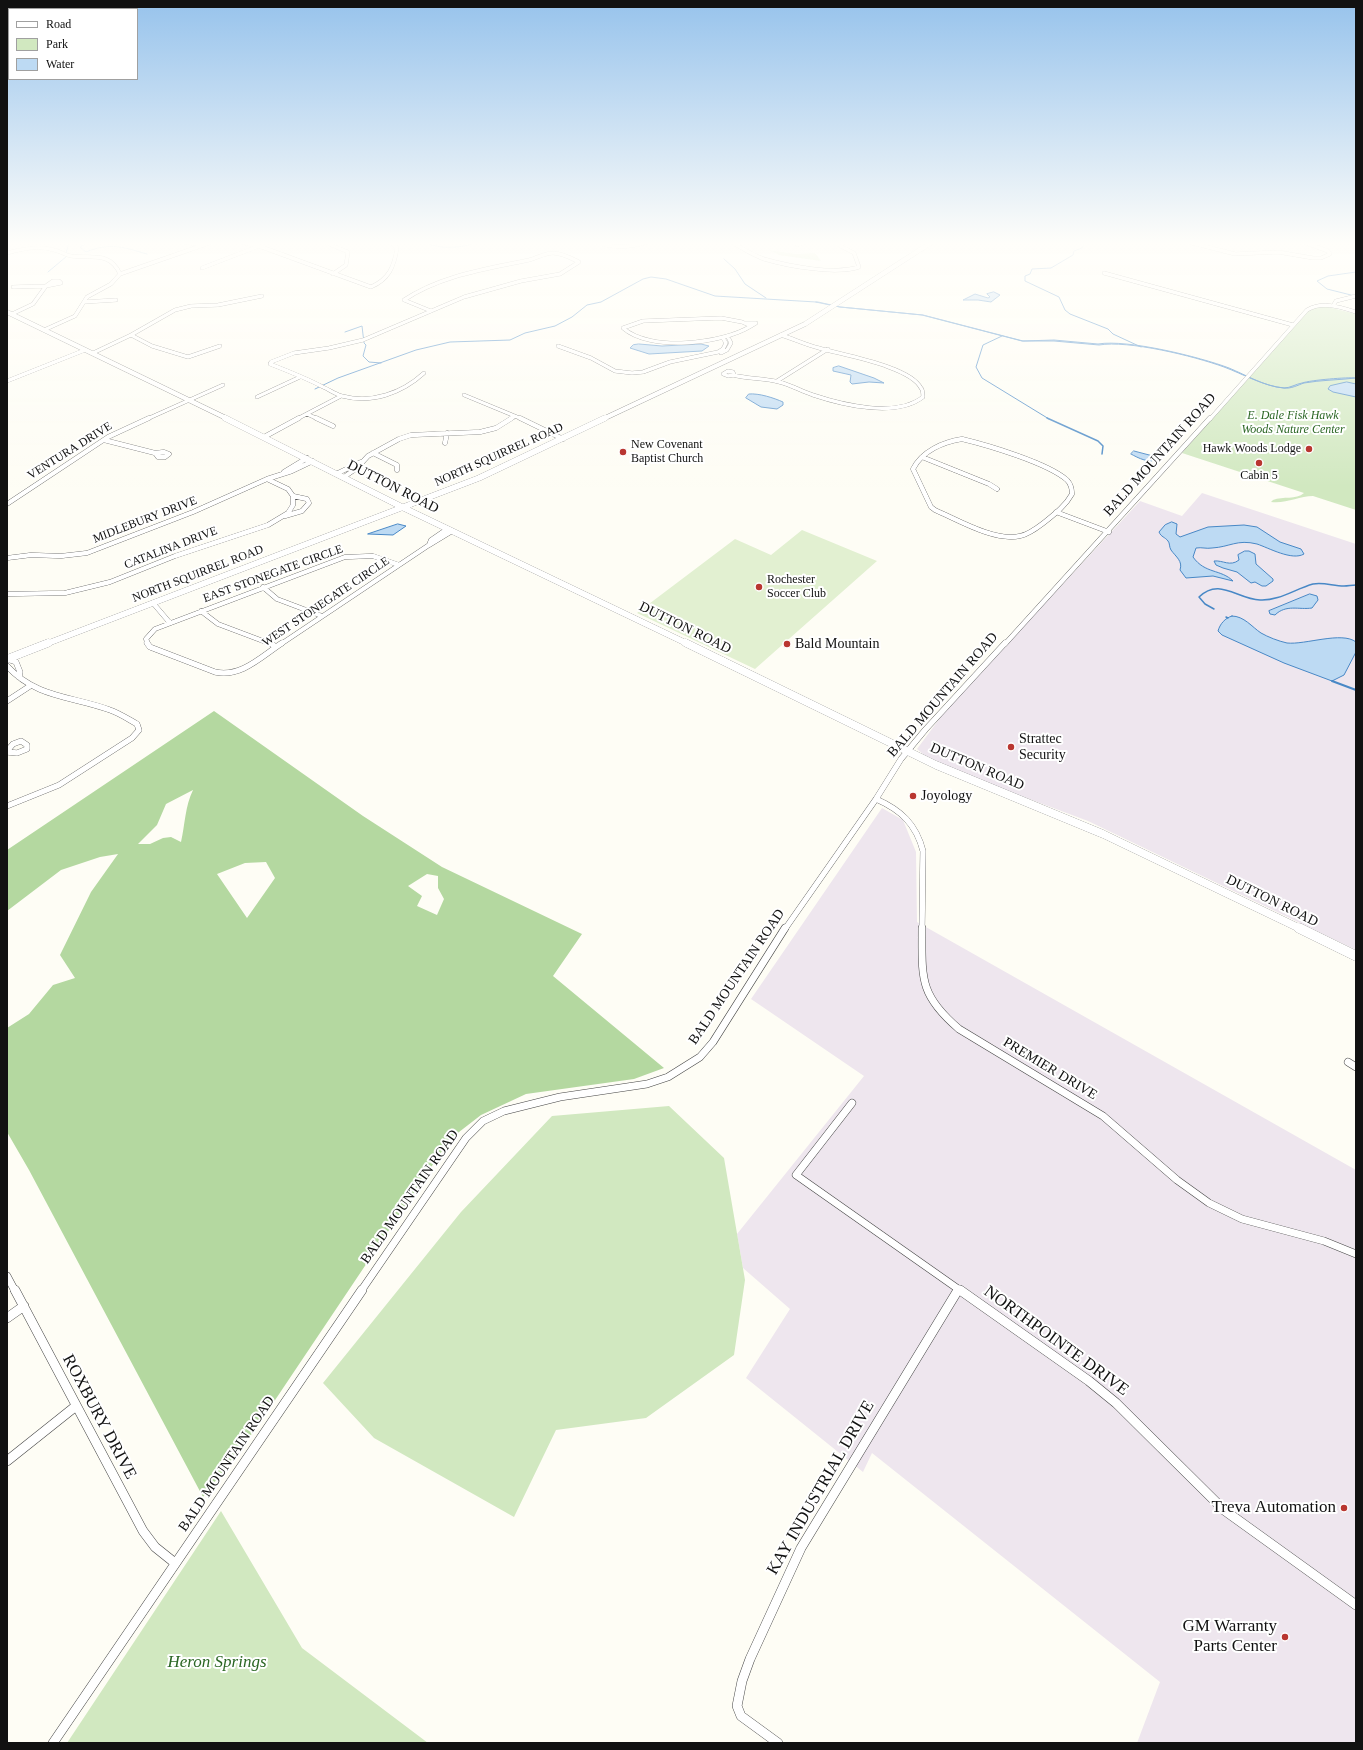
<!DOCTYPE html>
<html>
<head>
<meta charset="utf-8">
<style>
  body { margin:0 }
  #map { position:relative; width:1363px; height:1750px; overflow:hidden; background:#fefdf5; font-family:Georgia,serif }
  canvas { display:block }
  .frame { position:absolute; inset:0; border:8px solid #111; pointer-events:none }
  .legend { position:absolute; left:8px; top:8px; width:130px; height:72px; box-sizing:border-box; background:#fff; border:1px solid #a0a0a0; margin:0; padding:5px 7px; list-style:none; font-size:12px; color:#111 }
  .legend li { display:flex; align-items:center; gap:8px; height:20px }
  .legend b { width:20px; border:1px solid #a0a0a0 }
</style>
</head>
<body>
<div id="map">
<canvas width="1363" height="1750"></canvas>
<div class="frame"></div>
<ul class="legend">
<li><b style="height:5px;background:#fff"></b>Road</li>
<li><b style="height:11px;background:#d1e8c0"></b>Park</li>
<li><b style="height:11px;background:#bddaf3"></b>Water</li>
</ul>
</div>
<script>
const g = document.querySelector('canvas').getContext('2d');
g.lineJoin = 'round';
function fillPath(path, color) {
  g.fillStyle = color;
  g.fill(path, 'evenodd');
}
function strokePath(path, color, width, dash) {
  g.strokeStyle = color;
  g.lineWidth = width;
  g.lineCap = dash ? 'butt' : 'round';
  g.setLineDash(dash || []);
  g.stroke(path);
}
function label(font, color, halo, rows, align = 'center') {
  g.font = font + ' Georgia,serif';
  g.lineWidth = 4;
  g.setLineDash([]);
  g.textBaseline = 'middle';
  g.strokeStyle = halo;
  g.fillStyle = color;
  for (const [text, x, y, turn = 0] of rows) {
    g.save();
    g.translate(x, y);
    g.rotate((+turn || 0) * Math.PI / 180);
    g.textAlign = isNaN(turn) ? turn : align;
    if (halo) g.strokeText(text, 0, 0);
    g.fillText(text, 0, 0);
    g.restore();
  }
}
fillPath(new Path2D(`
  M1202,493L1356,544V950L1088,821L973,778L924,755L917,749L946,710L1140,501L1182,516Z
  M882,808L903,820L916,852L917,922L1356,1170V1743H1137L1160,1682L872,1453L863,1472L746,1378L790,1309L743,1268L737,1234L864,1076L751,999Z`), '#eee6ee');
fillPath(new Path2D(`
  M769,250L796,254L815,253L821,261L779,255Z
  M1314,307H1328L1356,314V510L1313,496C1299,496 1286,504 1271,502L1273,500C1283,496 1296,500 1304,493L1182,453L1307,312Z
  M669,1106L724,1158L745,1280L734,1355L646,1418L556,1430L514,1517L374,1438L323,1383L461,1212L552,1116Z
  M221,1511L302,1648L428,1743H67Z`), '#d1e8c0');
fillPath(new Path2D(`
  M214,711L363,816L442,867L582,934L553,976L664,1068L634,1079L526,1094L481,1115L450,1139L257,1427L203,1497L29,1170L7,1132V1028L29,1014L53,985L75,978L60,955L91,892L118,854L100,857L61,870L7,911V850ZM193,790C185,806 185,825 181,842L171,837L163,838L150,844H138L157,825L166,804ZM266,862L275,878L247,918L217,874L245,863ZM427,874L438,876V888L444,899L437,915L417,906L422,896L408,886Z`), '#b4d8a0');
fillPath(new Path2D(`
  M802,530L877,561L755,669L637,613L735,539L771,555Z`), '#e2f0d1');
const water = new Path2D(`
  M994,292L1000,295L991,302L978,300H963L975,294L988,298L990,297L987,294Z
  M816,302H818L840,307L923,315L1023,341L1054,340L1098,344C1128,339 1200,357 1229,368C1246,375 1266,387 1284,388C1290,388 1296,384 1302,383C1311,380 1348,377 1356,378C1339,380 1321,380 1304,383C1298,385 1291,389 1284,388C1263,386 1243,374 1224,367C1194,356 1128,340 1099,345L1054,341H1022L922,315L840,307Z
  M639,344L662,346L701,344L709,346L702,351L649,354L630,348L633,345Z
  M839,366L874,378L884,383L869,382L852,384L850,382L851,375L833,371V368Z
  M1347,382L1356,384V397L1333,392L1328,389L1330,386Z
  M749,394C759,393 774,398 783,402V405L777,409L761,407L746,398Z
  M1134,451L1153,456L1157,459C1150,464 1138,458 1131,454Z
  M1172,522L1177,524L1176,534L1180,537L1208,527L1244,525L1257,527L1280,542L1301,549L1304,554C1292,561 1269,548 1257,544C1237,539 1230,547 1212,548C1206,549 1202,547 1196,548L1193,557C1205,574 1221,569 1233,581L1213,576L1186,578L1180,570C1183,561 1176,557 1171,550C1169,547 1170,543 1168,541C1165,537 1161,537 1159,532L1165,525Z
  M398,524L406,526L393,535L368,534Z
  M1245,551H1249L1255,554L1256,564L1273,579V581L1266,586H1262L1255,582L1251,583L1237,572L1223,568L1216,565L1214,561C1223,560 1230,567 1239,560L1238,555Z
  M1310,594L1317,596L1318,600L1312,608C1299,610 1286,604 1275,615L1270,614L1269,611Z
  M1232,616C1244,616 1252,627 1261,633C1268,637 1278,641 1287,643C1305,645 1342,631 1356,642V652L1344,675L1332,681L1284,663L1222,635L1218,631C1220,624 1225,618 1232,616Z`);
fillPath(water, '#bddaf3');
strokePath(water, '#4888c6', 1);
strokePath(new Path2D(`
  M85,242L87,243L80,247L86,252C111,242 122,247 147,254
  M424,242C440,250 462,248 479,242
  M1085,242L1082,248L1074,251L1073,255L1051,268L1032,269L1030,274L1025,276V281L1059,297L1065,310L1070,314L1108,329L1113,334L1141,347
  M66,253L69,242
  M724,259L735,269L745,284L766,298
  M48,272L67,256
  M1355,296L1327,289L1317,281L1328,276L1356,272
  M345,332L362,326L364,343L366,345L363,356L369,362L381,363
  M1002,336L983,345L976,367L982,378L1049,419
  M315,389L338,378L416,350L450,342L510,340L525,333L555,326L572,317L587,305L601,302L643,279L651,277L666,279L715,296L816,302`), '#4888c6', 1);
strokePath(new Path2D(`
  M1047,418L1098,441L1103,446L1102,454
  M1214,609L1205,604L1199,597C1219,577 1237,599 1260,600C1279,601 1295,589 1313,584C1324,582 1333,586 1344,586C1348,586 1352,585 1356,585
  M1226,617L1228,618`), '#4888c6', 1.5);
strokePath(new Path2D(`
  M1332,681L1356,690`), '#4888c6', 2);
const minorFar4 = new Path2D(`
  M181,242L204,245
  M239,242L259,246L371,287C389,279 394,267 397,248L391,242
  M324,242L348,252L346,265L333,274
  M595,242C613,249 630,247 649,242
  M731,242C742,248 752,255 764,259C788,266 835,275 859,267L854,253L833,242
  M1188,242L1235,254L1278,252L1313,258H1321L1330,254L1328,251L1303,242
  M797,245L807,242
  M7,253C22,249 38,245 54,250C60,251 65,255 71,256C92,259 110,251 120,274L111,284L87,297L75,316L44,330
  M202,268L259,246
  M1104,273L1293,325
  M120,274L212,242
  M53,281H59L61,283L46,286Z
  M84,302L116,300
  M1333,306L1336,301L1356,296
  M12,314L33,304L46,286L13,287
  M721,318L742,322L751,326C722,344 650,352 623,328L643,321Z
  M745,323H756L751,326
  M131,335L152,346L188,357L220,346
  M558,346L591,358L615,371L632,373L643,372L670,362L718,352L723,349L726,343L723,338
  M93,353L131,335L175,310L191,306L218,305L262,296
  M721,353L727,350L731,343L728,337
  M728,371L733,372L734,375L728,376L723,374Z
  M424,373C402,393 372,404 342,396C335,394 330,390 323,387C306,378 288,371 270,364L271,362L294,353L329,348L363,340L464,297L521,281L560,274L579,262C571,258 562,253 553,253C545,253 537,258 529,260C487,269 441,275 404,300L431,311
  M733,375C748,379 764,378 779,382C791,385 801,391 813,395C843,405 896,418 923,397C923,394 923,390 921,388C910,366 842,355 819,348C806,345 794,339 781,335
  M7,381L85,350
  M777,381L828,349
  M464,395L522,419
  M257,397L300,377
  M307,414L318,419
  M147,419L223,385
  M297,419L341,396
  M510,419L514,417
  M1210,419L1307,310C1323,301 1340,307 1356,312`);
const minorFar3 = new Path2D(`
  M316,418L333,426
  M520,418L563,439
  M264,437L299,418
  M962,439C987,445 1048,463 1067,480C1071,484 1072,489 1072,494C1066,505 1056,513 1046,521C1038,527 1030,534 1020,536C995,542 958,520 935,510L931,507L913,469C922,451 943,442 962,439Z
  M104,440L155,453
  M445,443L447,433
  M164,452L169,454L165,457H158L155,453Z
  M373,453L397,465V470
  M922,457L989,484L997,489
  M284,472L307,458
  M338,473L361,462
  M344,477L357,468L368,456L399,439L411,435L480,432L496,428L512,418
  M7,504L108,437L149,418
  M1056,512L1109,532
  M285,516L302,511L309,503L307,499L293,496
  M447,529L431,540L429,545L452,531
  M7,558L31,555L61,556L87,553L193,512L267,479L292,471L313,461
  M263,587L277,599L322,616
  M7,594L65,593L110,582L175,556L268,525L288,513L293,505V496L288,489L267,479
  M153,603L170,623
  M201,611L218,624L271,644
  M148,644L146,639L155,629L345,557L373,556L399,565
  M281,644L429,545
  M1005,644L1210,418`);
const minorFar2 = new Path2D(`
  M147,643L150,647L215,672C241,678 262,656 282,643
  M270,643L276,647
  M7,659L16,662L20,672L19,677
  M7,666C36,698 72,696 110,710C119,713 128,719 137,724L139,730L132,738L59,785L7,806
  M7,701L30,686
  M7,751L13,744L21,741L27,745V749L17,753L7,752
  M876,799C901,810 916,824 923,851L922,929
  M785,929L876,799L901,759L925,730L1005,643`);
const minorFar1 = new Path2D(`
  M922,928C922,978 919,995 959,1029L1103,1116L1177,1180L1209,1203L1242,1219L1324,1241L1356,1254
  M1348,1062L1356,1067
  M852,1103L796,1175L961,1291
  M7,1276L15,1291
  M361,1291L466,1138L483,1121L504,1111L560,1097L647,1084L668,1077L700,1057L713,1042L785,928
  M958,1291L959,1289`);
const minor = new Path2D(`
  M15,1290L143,1531L155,1547L175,1563
  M960,1290L1089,1381L1116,1403L1224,1510L1356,1605
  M7,1318L24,1306
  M7,1461L76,1406
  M53,1743L362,1290
  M778,1743L741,1716L737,1706L742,1681L750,1659L801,1548L958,1290`);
const tertiaryFar3 = new Path2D(`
  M7,312L228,419
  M603,419L805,324L932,242`);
const tertiaryFar2 = new Path2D(`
  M225,418L404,508L688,644
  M46,644L479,478L605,418`);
const tertiaryFar1 = new Path2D(`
  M686,643L936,765L1103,834L1301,929
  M7,659L48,643`);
const tertiary = new Path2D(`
  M1299,928L1356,956`);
strokePath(minorFar4, '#444', 4);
strokePath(minorFar3, '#444', 5);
strokePath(minorFar2, '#444', 6);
strokePath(minorFar1, '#444', 8);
strokePath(minor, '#444', 10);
strokePath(tertiaryFar3, '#444', 5);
strokePath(tertiaryFar2, '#444', 6);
strokePath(tertiaryFar1, '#444', 8);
strokePath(tertiary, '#444', 10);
strokePath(minorFar4, '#fff', 3.5);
strokePath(minorFar3, '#fff', 4.5);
strokePath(minorFar2, '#fff', 5.5);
strokePath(minorFar1, '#fff', 7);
strokePath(minor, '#fff', 9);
strokePath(tertiaryFar3, '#fff', 4.5);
strokePath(tertiaryFar2, '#fff', 6);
strokePath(tertiaryFar1, '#fff', 8);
strokePath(tertiary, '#fff', 10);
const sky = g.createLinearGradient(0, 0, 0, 487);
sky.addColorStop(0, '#97c3ec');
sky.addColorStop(0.5, '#fffefa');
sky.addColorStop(1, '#fffefa00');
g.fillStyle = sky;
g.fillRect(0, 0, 1363, 487);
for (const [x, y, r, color] of [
  [1309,449,4,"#b93630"],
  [623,452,4,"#b93630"],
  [1259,463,4,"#b93630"],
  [759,587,4,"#b93630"],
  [787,644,4,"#b93630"],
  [1011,747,4,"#b93630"],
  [913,796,4,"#b93630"],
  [1344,1508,4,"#b93630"],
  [1285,1637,4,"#b93630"]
]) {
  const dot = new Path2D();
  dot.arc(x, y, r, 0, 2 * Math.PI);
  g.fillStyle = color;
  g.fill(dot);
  strokePath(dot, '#fff', 1.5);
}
label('italic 12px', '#2b6624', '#fff', [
  ["E. Dale Fisk Hawk",1293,416],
  ["Woods Nature Center",1293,430]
]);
label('12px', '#111', '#fff', [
  ["New Covenant",631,445],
  ["Baptist Church",631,459],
  ["Hawk Woods Lodge",1301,449,"right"],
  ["Cabin 5",1259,476,"center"],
  ["Rochester",767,580],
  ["Soccer Club",767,594]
], 'left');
label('12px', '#111', '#fff', [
  ["VENTURA DRIVE",70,451,-32],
  ["NORTH SQUIRREL ROAD",499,455,-24],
  ["MIDLEBURY DRIVE",145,520,-21],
  ["CATALINA DRIVE",171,548,-21],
  ["NORTH SQUIRREL ROAD",198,574,-21],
  ["EAST STONEGATE CIRCLE",273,574,-20],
  ["WEST STONEGATE CIRCLE",326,602,-34]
]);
label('14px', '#111', '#fff', [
  ["BALD MOUNTAIN ROAD",1160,455,-48],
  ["DUTTON ROAD",393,487,27],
  ["DUTTON ROAD",685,628,26],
  ["BALD MOUNTAIN ROAD",943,695,-49],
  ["DUTTON ROAD",977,767,23],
  ["DUTTON ROAD",1272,901,26],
  ["BALD MOUNTAIN ROAD",737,977,-56],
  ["PREMIER DRIVE",1050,1069,31],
  ["BALD MOUNTAIN ROAD",410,1197,-55],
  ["BALD MOUNTAIN ROAD",227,1464,-56]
]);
label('14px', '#111', '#fff', [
  ["Bald Mountain",795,644],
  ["Strattec",1019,739],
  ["Security",1019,755],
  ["Joyology",921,796]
], 'left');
label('17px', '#111', '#fff', [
  ["NORTHPOINTE DRIVE",1056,1341,36],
  ["ROXBURY DRIVE",99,1417,62],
  ["KAY INDUSTRIAL DRIVE",821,1488,-60]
]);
label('17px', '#111', '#fff', [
  ["Treva Automation",1336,1508],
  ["GM Warranty",1277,1627],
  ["Parts Center",1277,1647]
], 'right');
label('italic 17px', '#2b6624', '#fff', [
  ["Heron Springs",217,1663]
]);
</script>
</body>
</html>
